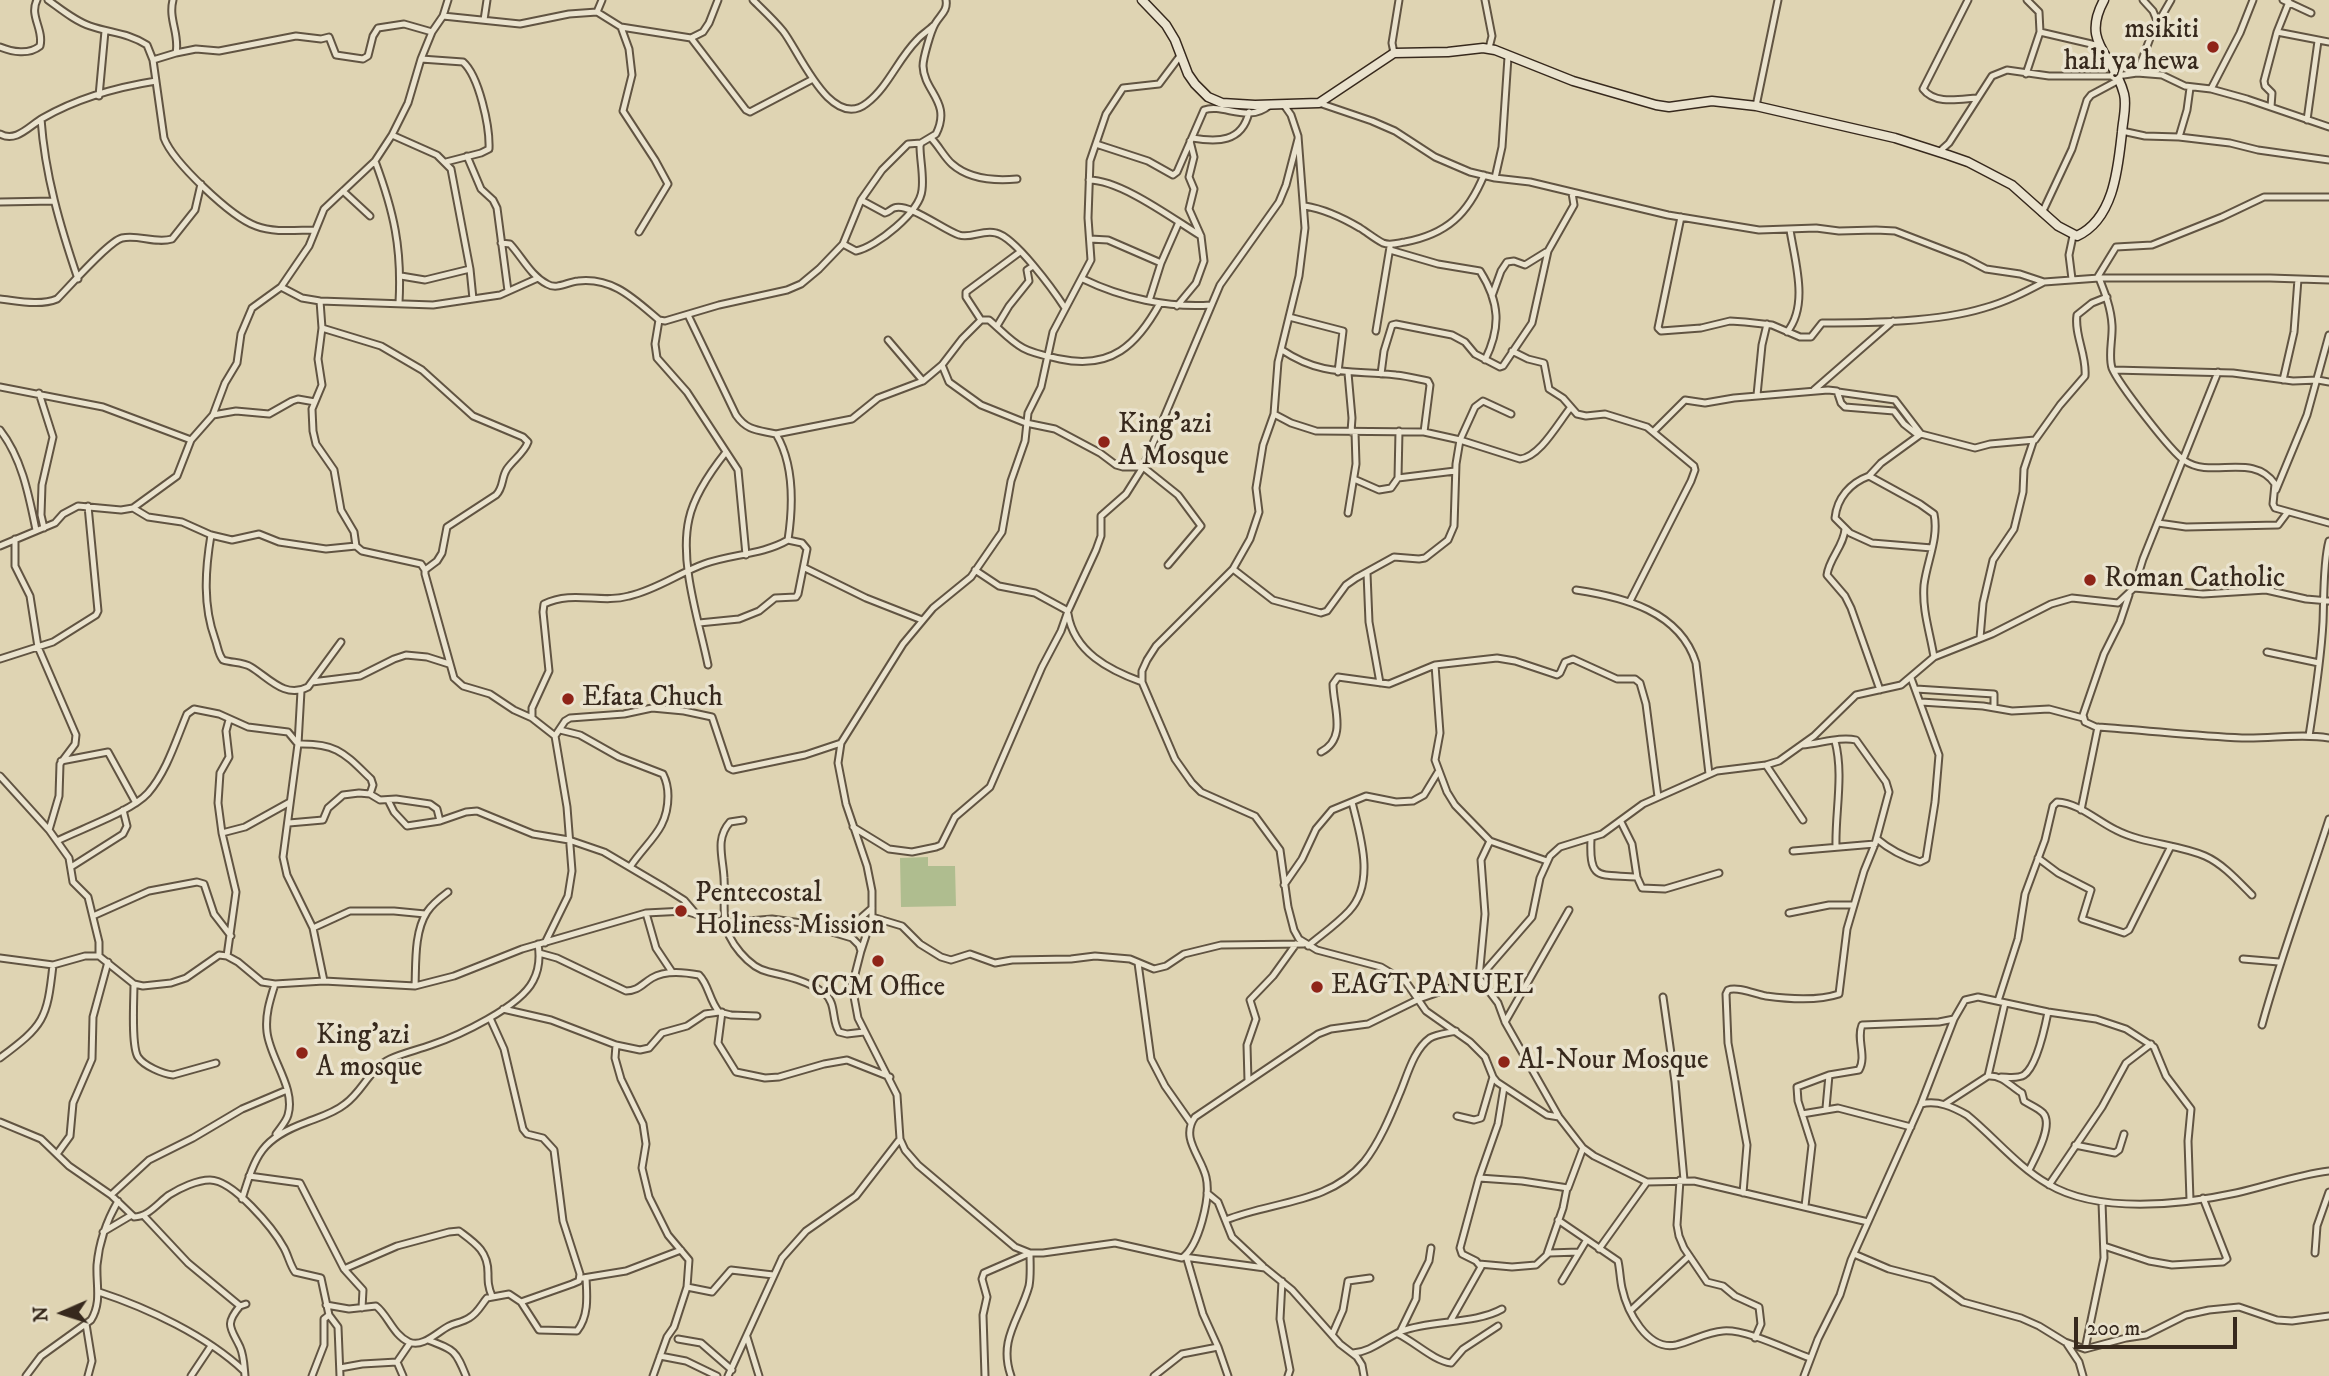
<!DOCTYPE html>
<html>
<head>
<meta charset="utf-8">
<style>
  body { margin:0 }
  #map { position:relative; width:2329px; height:1376px; overflow:hidden; background:#dfd4b3; font-family:"IM FELL DW Pica",serif }
  canvas { display:block }
  .north { position:absolute; left:28px; top:1278px; width:70px; height:70px; -webkit-text-stroke:5px #eae3ce; paint-order:stroke; rotate:267deg; font-size:19px; font-weight:700; line-height:28px; text-align:center; color:#37291d }
  .north::after { content:''; display:block; margin:auto; width:24px; height:32px; background:#37291d; clip-path:polygon(50% 0,100% 100%,50% 72%,0 100%) }
  .scale { position:absolute; left:2074px; top:1317px; width:163px; height:32px; box-sizing:border-box; border:4px solid #37291d; border-top:0; padding-left:9px; font-size:21px; line-height:24px; white-space:nowrap; color:#37291d; -webkit-text-stroke:5px #eae3ce; paint-order:stroke }
</style>
</head>
<body>
<div id="map">
<canvas width="2329" height="1376"></canvas>
<div class="north">N</div>
<div class="scale">200 m</div>
</div>
<script>
const g = document.querySelector('canvas').getContext('2d');
g.lineJoin = 'round';
function fillPath(path, color) {
  g.fillStyle = color;
  g.fill(path, 'evenodd');
}
function strokePath(path, color, width, dash) {
  g.strokeStyle = color;
  g.lineWidth = width;
  g.lineCap = dash ? 'butt' : 'round';
  g.setLineDash(dash || []);
  g.stroke(path);
}
function label(font, color, halo, rows, align = 'center') {
  g.font = font + ' "IM FELL DW Pica",serif';
  g.lineWidth = 7;
  g.setLineDash([]);
  g.textBaseline = 'middle';
  g.strokeStyle = halo;
  g.fillStyle = color;
  for (const [text, x, y, turn = 0] of rows) {
    g.save();
    g.translate(x, y);
    g.rotate((+turn || 0) * Math.PI / 180);
    g.textAlign = isNaN(turn) ? turn : align;
    if (halo) g.strokeText(text, 0, 0);
    g.fillText(text, 0, 0);
    g.restore();
  }
}
fillPath(new Path2D(`
  M928,857V866H955L956,906L901,907L900,858Z`), '#afbd8f');
const street = new Path2D(`
  M48,0C62,10 75,21 90,26C110,33 129,33 147,45L153,60L164,138C173,162 231,217 256,226C274,233 297,230 315,230
  M753,0C763,10 774,20 783,31C799,51 831,132 867,103C888,87 898,59 917,40C921,35 928,31 933,26
  M1485,0L1492,36L1489,48
  M1968,0L1923,89C1935,105 1960,99 1977,98
  M2143,0L2153,11L2158,23
  M2283,0L2311,13
  M597,12L602,0
  M443,16L520,24L569,14L597,12L621,27L691,38L703,32L709,23L718,0
  M484,20L487,0
  M621,27L629,49L632,75L623,111L655,160L668,184L639,232
  M2040,32L2100,46
  M2277,32L2329,42
  M691,38L746,110L750,112L813,79
  M0,47C12,52 29,55 40,46C44,29 29,16 37,0
  M176,53L196,49L219,51L296,36L321,39L329,37L336,55L363,59L368,56L373,36L378,28L404,24L432,32
  M1394,53L1392,43L1399,0
  M421,59L463,62C479,76 490,127 489,149L481,153L446,162
  M153,60L176,53C180,35 168,19 173,0
  M2137,73L2152,33L2171,0
  M2026,74L2040,32L2039,12L2027,0
  M2211,89L2240,33L2253,0
  M99,96L105,31
  M1319,103L1372,121L1395,131L1435,157L1470,172L1495,178L1530,182L1668,215L1759,230L1816,228L1839,231L1876,230L1895,231L1965,258L1986,269L2020,274L2044,282L2099,278H2270L2329,280
  M1284,105L1291,115L1298,136L1305,228L1299,276L1278,362L1274,414L1263,445L1256,488L1259,512L1250,539L1233,569L1156,646L1147,660L1142,671V682L1175,759L1192,783L1201,792L1255,816L1280,850L1288,907L1294,930L1299,939L1317,950L1381,967L1406,982L1426,1011L1470,1042L1485,1057L1493,1077L1497,1082L1547,1115L1559,1117
  M1756,106L1778,0
  M2271,107L2272,93L2265,86L2264,81L2277,32L2289,2
  M41,119C45,175 60,226 78,279
  M2307,120L2318,41
  M2122,131L2145,136L2179,137L2230,143L2258,150L2329,160
  M0,134C16,143 29,126 43,118C76,99 118,87 156,81
  M2179,137L2187,110L2190,88
  M931,138C939,146 944,157 952,164C970,180 995,181 1017,179
  M1192,138C1217,142 1242,143 1249,112
  M1096,144L1148,161L1173,175L1177,172L1204,110C1224,103 1247,124 1270,105
  M1939,152L1949,143L1992,76L2007,70L2049,76H2117L2137,73L2162,75L2185,86L2211,89L2247,99L2329,127
  M467,156L481,189L493,200L497,208L508,291
  M375,161C394,212 402,248 399,303
  M1495,178L1502,147L1508,57
  M1089,180C1121,180 1173,219 1201,236
  M343,191L370,216
  M861,200L885,213C889,212 891,209 894,208C908,202 945,231 959,235C971,239 983,229 996,233C1015,237 1054,291 1065,308
  M0,202L54,201
  M1305,206C1324,209 1343,218 1360,228C1368,233 1375,239 1383,243C1390,246 1398,243 1405,242C1447,234 1468,214 1484,175
  M2042,213L2072,149L2087,100L2091,95L2119,80
  M1681,217L1658,328L1661,331L1701,328L1730,321L1745,322L1772,325L1800,337H1811L1822,323C1871,323 1938,322 1984,308C2006,302 2025,292 2044,282
  M1090,239L1108,240L1161,263
  M501,243L510,244C522,257 531,276 547,284C557,290 567,282 578,281C613,277 634,299 659,320L665,321L719,305L787,290L801,284L819,269L843,244L861,200L882,170L908,144L921,143
  M843,244L856,251C876,247 920,212 922,190C924,176 920,160 920,146L921,143L936,134C952,102 924,92 923,66C923,58 931,31 935,24C940,15 948,11 946,0
  M1390,250L1438,264L1480,271C1500,303 1501,327 1485,360
  M401,276L425,280L470,269
  M2097,278L2116,247L2152,245L2222,217L2264,197H2329
  M2099,278C2105,293 2111,308 2112,325C2113,338 2108,355 2112,368C2118,383 2171,452 2185,461C2212,479 2253,452 2275,484L2273,504L2275,508L2329,523
  M1083,279C1122,298 1168,308 1211,305
  M2072,279L2069,255L2073,236
  M281,287L302,298L320,301L433,305L473,299L470,269L451,169L437,155L392,135
  M1492,296L1501,271L1507,262L1514,261L1525,265L1546,252
  M0,299C18,301 40,306 57,299C69,287 109,241 122,238C138,234 155,244 172,239L195,210L201,184
  M473,299L500,295L538,278
  M320,301L322,328L318,359L322,385L312,409L313,431L316,444L334,470L341,510L354,532L356,546L362,551L421,564L425,570
  M1149,301L1161,263L1179,222
  M1177,306L1196,283L1204,261L1201,236L1189,209L1194,189L1189,177L1194,157L1190,141
  M1289,317L1343,331L1338,372
  M659,320L655,344L657,358L687,392L738,470L746,555
  M981,320L966,297V292L1020,252
  M997,326L1009,306L1029,281L1027,270L1033,266
  M322,328L381,346L422,370L473,416L523,437L528,442C524,453 513,460 507,469C501,478 504,487 496,495L447,527L442,553L437,561L425,570V574L454,678L463,686L490,694L514,710L532,718L555,736L567,807L572,871L568,896L545,943
  M1376,331L1390,247
  M1787,332C1809,305 1795,262 1790,230
  M888,340L923,381
  M1282,350C1322,377 1352,370 1396,375C1407,376 1418,379 1428,381L1430,385L1424,432
  M1512,351L1528,359L1544,363L1549,389L1563,398L1577,414L1586,416L1605,414L1647,427L1694,466L1695,470L1691,481L1630,601
  M942,365L949,382L981,405L1026,423L1055,429L1100,453L1116,465L1123,467H1143L1178,495L1201,526L1168,565
  M2113,370L2233,373L2293,381L2318,380L2329,382
  M1348,373L1352,418L1351,432
  M1381,374L1384,351L1392,325L1396,324L1452,335L1465,342L1475,354L1500,367L1503,366L1532,323L1548,251L1574,205L1572,193
  M2283,380L2294,332L2298,279
  M0,387L103,407L191,440
  M1814,390L1893,321
  M1838,392L1895,400L1921,434
  M39,393L53,437L42,485L41,515L44,528
  M1757,395L1762,345L1767,324
  M1274,414L1291,423L1316,431L1424,432L1460,440L1520,459C1540,457 1558,423 1571,407
  M213,415L236,411L269,414L292,401L298,399L315,402
  M0,430C22,458 29,496 36,530
  M1653,432L1685,400L1705,403L1734,398L1828,390L1837,391L1841,403L1845,407L1894,411L1904,424L1918,435
  M776,434L852,419L878,398L923,381L942,365L962,339L981,320H989C1000,329 1010,341 1023,348C1034,354 1047,356 1060,359C1111,370 1137,345 1160,303
  M1869,476C1850,483 1837,498 1835,518L1850,533L1872,543L1932,548
  M1398,478L1455,471
  M1354,479L1379,490L1391,488L1398,478L1399,431
  M2276,490L2307,415L2329,335
  M133,508L148,517L182,522L211,535L232,540L259,534L279,542L326,549L356,546
  M1348,513L1356,464L1355,432
  M2158,523L2186,527L2278,525L2287,513
  M1845,529C1844,546 1829,558 1827,575L1845,596L1851,608L1880,690
  M211,535C205,571 203,606 215,639C218,647 218,654 223,660C232,663 243,662 251,667C269,678 285,699 308,687L341,642
  M15,539V566L30,596L38,647L76,735L75,744L60,764L59,796L49,830L69,858L73,882L88,897L99,942V956
  M0,546L55,523L63,514L78,506L121,510L133,508L177,476L191,440L213,415L225,383L237,363L241,334L252,308L281,287L309,246L324,209L375,161L392,135L408,103L421,59L432,32L443,16L448,0
  M805,568L866,598L922,620
  M1233,569L1273,600L1321,613L1327,611L1346,585L1356,578L1394,557L1419,559L1425,558L1448,540L1454,526L1456,464L1460,440L1475,407L1483,401L1511,414
  M975,570L999,586L1035,593L1068,611
  M1367,573L1369,622L1380,683
  M2134,588L2203,594L2266,590L2306,599L2329,601
  M1576,590C1623,597 1680,611 1696,663L1709,774
  M2129,595L2120,622L2104,654L2083,715L2085,722L2096,727C2145,730 2194,736 2242,738C2271,739 2301,733 2329,738
  M1068,614C1074,652 1109,670 1142,682
  M699,623L739,619L759,611L775,598L796,597L798,594L807,549L802,543L788,540
  M1980,638L1983,603L1993,560L2014,529L2023,492L2024,469L2033,442
  M2267,652L2319,663
  M1934,657C1930,632 1922,611 1924,585C1927,561 1939,538 1934,514L1920,504L1869,476L1881,463L1921,434L1975,448L1990,444L2035,440L2060,405L2085,376C2087,355 2074,335 2077,315L2092,303L2107,297
  M0,659L53,642L96,615L98,611L88,506
  M708,665C699,621 679,563 689,519C694,495 711,471 726,452
  M1435,665L1440,733L1435,760L1447,792L1455,805L1490,841L1547,861
  M312,682L360,676L394,659L406,655L427,657L449,664
  M1916,689L1994,694V708
  M301,691L298,744L283,857L287,875L313,928L324,981
  M1921,702L1983,706L2012,711L2049,709L2083,718
  M532,718V708L549,671L543,612L544,604C573,590 600,604 629,596C656,590 679,573 704,564C731,554 762,555 788,540C793,507 794,464 776,434C758,430 747,431 736,415L688,315
  M560,730L580,735L619,757L663,774C667,782 668,787 668,796C668,830 648,840 630,867
  M555,736L565,721L570,718L624,714L652,708L684,711L712,717L729,768L733,770L805,755L841,743
  M2309,736C2315,698 2321,660 2323,622C2324,599 2323,563 2329,541
  M1835,741C1844,775 1835,812 1836,847
  M1321,752C1348,738 1333,707 1333,684L1338,677L1389,684L1435,665L1497,658L1515,661L1557,675L1560,673L1565,662L1573,659L1617,679H1635L1640,683L1646,704L1658,797
  M61,761L108,752L136,803
  M1766,765L1803,820
  M0,776L49,830
  M388,800L394,812L407,826L440,821L466,812L477,811L533,834L569,840L604,852L665,888L684,900L696,914
  M2081,810L2098,727
  M743,820L730,822C715,839 723,857 724,878C725,892 723,907 725,921C727,941 749,968 769,972C787,976 808,981 824,993C837,1003 831,1020 839,1032L847,1034L864,1032
  M1621,822L1632,844L1637,877L1642,888L1665,889L1719,873
  M289,823L323,820L328,808L343,795L359,793L370,794L380,800L396,799L430,804L437,809L440,821
  M853,827L889,849L912,852L936,847L941,845L955,817L990,787L1042,667L1061,631L1068,611L1096,550L1101,536V516L1126,494L1143,467L1220,285L1279,202L1286,185L1298,139
  M222,833L245,827L290,802
  M1591,839C1589,882 1599,874 1637,877
  M1877,839C1890,850 1904,857 1920,862L1926,859L1935,802L1939,755L1911,678
  M57,841C81,829 132,811 148,793C167,771 176,740 187,714L194,709L219,714L248,727L288,732L298,744C337,743 344,753 371,779L373,785L370,794
  M1490,841L1481,860L1485,914L1479,978L1498,1003L1505,1022L1559,1117L1583,1148L1594,1156L1647,1182L1694,1181L1868,1222
  M1793,851L1875,844
  M2038,858L2058,873L2091,890L2082,919L2124,933L2129,930L2171,846
  M71,867L123,834L127,826L123,810
  M1284,885L1302,859L1316,829L1332,810L1366,796L1396,802L1413,801L1424,795L1438,772
  M646,913L656,948L672,972
  M1789,913L1829,905H1854
  M93,916L149,891L197,882L204,884L214,914L231,936
  M872,917L902,926L920,944L941,957L951,960L970,954L995,963L1012,960L1071,959L1095,956L1130,959L1154,969L1166,966L1184,954L1221,945L1304,944
  M313,928L350,911H394L425,914
  M838,933L855,923L872,908
  M1308,946C1321,935 1337,924 1349,911C1376,882 1360,835 1352,802
  M861,951L872,917V891L867,866L846,804L838,763L841,743L903,644L933,608L971,577L1002,532L1011,481L1025,441L1028,413L1041,387L1053,332L1091,260L1088,218L1090,161L1106,114L1123,88L1159,84L1180,56
  M539,953L557,958L626,991C638,991 642,984 652,978C665,970 684,972 699,975C709,985 709,1000 719,1012
  M227,956L236,892L222,833L218,803L220,773L229,757L226,731L229,720
  M0,958L53,965L85,956H99L134,984L143,986L171,983L186,978L219,955L227,956L238,962L262,982L275,984L324,981L415,986L454,976L522,949L646,913L685,911L725,923L772,919L802,923L852,938L859,945L861,951L852,986L858,1018L897,1095L900,1139L905,1150L918,1165L1015,1247L1030,1253H1043L1115,1243L1182,1258C1199,1246 1211,1197 1206,1177C1201,1156 1180,1138 1195,1117L1318,1034L1331,1029L1368,1024L1419,999L1479,978L1532,917L1540,878L1550,856L1560,847L1602,834L1643,804L1717,771L1766,765L1779,761L1814,736L1856,695L1901,685L1934,657L1992,634L2051,604L2072,598L2118,603L2134,588L2143,559L2218,372
  M2243,959L2279,962
  M1138,963L1151,1059L1165,1086L1191,1123
  M134,984C134,999 131,1046 138,1057C144,1066 163,1074 173,1075L216,1063
  M275,984C270,1000 265,1015 267,1032C270,1059 296,1088 288,1115C286,1122 280,1128 276,1134
  M415,986C416,964 414,932 427,912C432,904 440,898 448,892
  M1663,997L1675,1082L1684,1180
  M1998,1001L2018,939L2025,894L2045,840L2053,806L2057,802C2079,803 2097,821 2116,830C2143,844 2177,844 2205,856C2223,864 2238,881 2252,895
  M503,1009L551,1020L616,1045L640,1050L649,1048L662,1033L687,1026L705,1014L719,1012L731,1015L757,1016
  M722,1012L718,1043L736,1072L765,1078L779,1077L824,1064L847,1060L890,1077
  M490,1018L504,1049L523,1129L527,1134L543,1138L554,1150L563,1221L580,1274L579,1281L572,1284L521,1302
  M1505,1022L1569,910
  M2262,1025C2281,955 2307,888 2329,819
  M616,1045L615,1058L621,1079L643,1124L646,1144L642,1168L649,1197L668,1235L689,1260L687,1287L674,1327L667,1337L653,1376
  M0,1058C44,1025 47,1020 53,965
  M1988,1076L2005,1003
  M2001,1077C2008,1077 2018,1079 2024,1075C2037,1066 2045,1027 2048,1012
  M1248,1081L1247,1045L1256,1019L1250,1000L1273,976L1296,944
  M1921,1104C1938,1100 1953,1107 1967,1115C1994,1137 2018,1167 2048,1184C2098,1214 2181,1205 2236,1193C2267,1186 2297,1175 2329,1171
  M1945,1104L1988,1076C2003,1075 2010,1086 2022,1093L2024,1101C2030,1105 2038,1108 2043,1113C2054,1125 2035,1158 2029,1170
  M1826,1108L1829,1075
  M1802,1114L1838,1108L1911,1127
  M1457,1116L1474,1120L1481,1118L1493,1077
  M0,1122L41,1139L69,1166L111,1195L134,1217C148,1217 158,1203 169,1195C180,1188 197,1180 210,1180C233,1180 273,1228 284,1248C288,1255 290,1265 295,1272L321,1278L329,1315L338,1327L340,1376
  M2075,1145L2115,1153L2119,1150L2124,1134
  M57,1154L70,1136L73,1103L92,1059L93,1017L108,962
  M249,1176L300,1183L344,1269L363,1290L362,1308
  M1479,1178L1522,1181L1568,1188L1583,1148
  M1680,1180L1677,1225L1679,1236L1684,1248L1707,1282L1723,1286L1735,1296L1759,1307L1761,1324L1755,1338
  M2049,1185L2102,1107L2126,1063L2151,1044
  M1207,1193L1218,1202L1232,1237L1263,1266
  M1743,1193L1747,1145L1728,1043L1726,994L1728,990C1737,986 1755,994 1766,996C1788,999 1818,1001 1839,994L1847,929L1864,871L1875,844L1889,792L1886,782L1856,740C1840,736 1819,744 1802,745
  M111,1195L149,1160L193,1138L242,1109L287,1090
  M242,1199C256,1154 261,1139 307,1122C320,1117 334,1113 345,1104C363,1091 369,1069 390,1059C403,1053 417,1050 431,1045C458,1036 520,1007 533,981C539,970 540,956 538,944
  M1805,1206L1812,1145L1798,1101L1797,1087L1829,1075L1859,1070C1867,1056 1856,1039 1862,1025L1939,1022L1954,1019
  M144,1216L188,1263L240,1306
  M1226,1220C1272,1201 1329,1204 1364,1162C1379,1143 1390,1117 1399,1095C1407,1077 1413,1050 1430,1038C1437,1034 1448,1033 1456,1031
  M1558,1220L1618,1261C1620,1270 1620,1279 1622,1288C1627,1311 1647,1351 1676,1345C1692,1341 1707,1332 1723,1331C1747,1329 1787,1350 1810,1358
  M103,1232L130,1216
  M2104,1246L2149,1261L2172,1265L2223,1262L2227,1259L2203,1198
  M1599,1249L1647,1182
  M2315,1253L2317,1226L2329,1192
  M1547,1254L1563,1208L1567,1188
  M1854,1254L1889,1269L1932,1280L1963,1302L2021,1318L2039,1326L2065,1342L2085,1349L2126,1338L2146,1335L2186,1315L2209,1310L2239,1307L2277,1320L2292,1321L2329,1316
  M1184,1257L1265,1268L1292,1290L1340,1344L1357,1357L1362,1365L1364,1376
  M1187,1259L1203,1314L1218,1347L1228,1376
  M1479,1264L1512,1267L1536,1265L1549,1253L1579,1252
  M344,1269L397,1246L449,1232L459,1231C475,1243 488,1251 488,1273C488,1281 488,1287 492,1296
  M583,1278L626,1271L681,1250
  M1282,1281L1280,1319L1290,1370L1288,1376
  M1562,1281L1586,1241
  M687,1287L712,1292L731,1270L773,1275
  M99,1292C148,1308 207,1336 244,1371
  M326,1305L349,1309L376,1306C388,1315 393,1335 409,1342C423,1348 437,1332 449,1326C455,1323 463,1322 469,1318C478,1313 481,1305 487,1298L509,1294L521,1302L539,1330L577,1331C589,1316 587,1296 586,1278
  M1630,1311L1689,1256
  M1451,1320L1481,1267L1476,1261L1462,1254L1460,1248L1479,1178L1498,1124L1504,1087
  M86,1324L92,1361L88,1376
  M1400,1332L1416,1299L1417,1285L1429,1261L1431,1248
  M1398,1334C1415,1342 1434,1361 1451,1363L1463,1349L1498,1326
  M1332,1335L1343,1310L1348,1281L1370,1278
  M747,1337L759,1376
  M678,1339L701,1343L732,1370
  M428,1340C455,1350 456,1351 466,1376
  M2067,1344L2079,1362L2083,1376
  M2085,1349L2104,1258L2102,1202
  M1353,1353C1371,1352 1385,1338 1402,1331C1430,1320 1476,1324 1502,1309
  M660,1356L686,1361L717,1376
  M397,1362L403,1376
  M340,1368L362,1364L397,1362L410,1343
  M26,1376L41,1356L91,1320C102,1302 96,1285 97,1265C99,1242 106,1222 118,1201
  M191,1376L211,1346
  M245,1376C244,1366 244,1356 240,1347C231,1328 224,1325 240,1306L246,1304
  M312,1376L324,1345V1319L329,1315
  M728,1376L782,1258L806,1231L856,1196L900,1139
  M985,1376L983,1315L987,1297L982,1279L984,1273L1030,1253C1030,1264 1031,1276 1029,1286C1020,1319 998,1339 1011,1376
  M1154,1376L1182,1354L1218,1347
  M1804,1376L1818,1339L1840,1295L1851,1260L1921,1104L1954,1019L1965,1000L1978,997L2048,1012L2096,1019L2126,1029L2154,1047L2166,1076L2191,1109L2188,1141L2190,1200`);
const secondary = new Path2D(`
  M1142,0L1166,25L1175,40L1188,74L1195,84L1208,97L1222,103L1255,105L1319,103L1394,53L1448,52L1483,48L1495,50L1573,81L1656,105L1669,107L1712,101L1756,106L1895,138L1948,155L1968,162L2012,185L2058,226L2077,236C2114,219 2118,168 2122,132C2123,119 2127,106 2124,94C2114,54 2080,44 2104,0`);
strokePath(street, '#615442', 9);
strokePath(secondary, '#37291d', 11);
strokePath(street, '#eae3ce', 5);
strokePath(secondary, '#eae3ce', 8);
for (const [x, y, r, color] of [
  [2213,47,7,"#8f2418"],
  [1104,442,7,"#8f2418"],
  [2090,580,7,"#8f2418"],
  [568,699,7,"#8f2418"],
  [681,911,7,"#8f2418"],
  [878,961,7,"#8f2418"],
  [1317,987,7,"#8f2418"],
  [302,1053,7,"#8f2418"],
  [1504,1062,7,"#8f2418"]
]) {
  const dot = new Path2D();
  dot.arc(x, y, r, 0, 2 * Math.PI);
  g.fillStyle = color;
  g.fill(dot);
  strokePath(dot, '#eae3ce', 2.5);
}
label('28px', '#37291d', '#eae3ce', [
  ["msikiti",2199,31,"right"],
  ["hali ya hewa",2199,63,"right"],
  ["King'azi",1118,426],
  ["A Mosque",1118,458],
  ["Roman Catholic",2104,580],
  ["Efata Chuch",582,699],
  ["Pentecostal",695,895],
  ["Holiness Mission",695,927],
  ["EAGT PANUEL",1331,987],
  ["CCM Office",878,989,"center"],
  ["King'azi",316,1037],
  ["A mosque",316,1069],
  ["Al-Nour Mosque",1518,1062]
], 'left');
</script>
</body>
</html>
